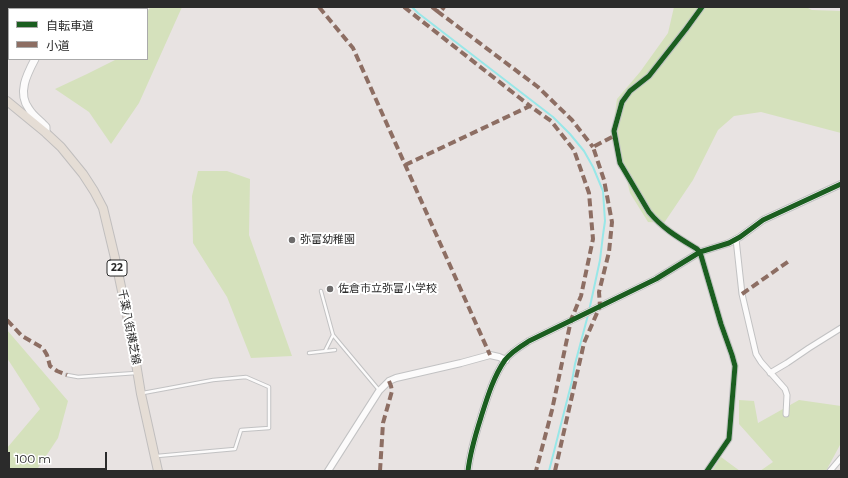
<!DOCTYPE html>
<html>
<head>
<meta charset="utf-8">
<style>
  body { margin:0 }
  #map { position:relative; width:848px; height:478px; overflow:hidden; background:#e8e3e2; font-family:Montserrat,"Noto Sans JP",sans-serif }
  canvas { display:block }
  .frame { position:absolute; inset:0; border:8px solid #2b2b2b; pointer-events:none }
  .legend { position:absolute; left:8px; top:8px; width:140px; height:52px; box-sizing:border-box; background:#fff; border:1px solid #aaa; margin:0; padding:5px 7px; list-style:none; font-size:12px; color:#2b2b2b }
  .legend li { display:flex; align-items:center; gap:8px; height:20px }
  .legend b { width:20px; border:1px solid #aaa }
  .scale { position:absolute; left:8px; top:452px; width:99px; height:18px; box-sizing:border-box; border:2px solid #2b2b2b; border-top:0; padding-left:5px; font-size:12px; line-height:14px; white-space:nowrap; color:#2b2b2b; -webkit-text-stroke:3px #fff; paint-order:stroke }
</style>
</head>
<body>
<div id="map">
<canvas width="848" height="478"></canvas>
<div class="frame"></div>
<ul class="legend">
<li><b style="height:5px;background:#1b5e20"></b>自転車道</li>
<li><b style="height:5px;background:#8d6e63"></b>小道</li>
</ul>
<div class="scale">100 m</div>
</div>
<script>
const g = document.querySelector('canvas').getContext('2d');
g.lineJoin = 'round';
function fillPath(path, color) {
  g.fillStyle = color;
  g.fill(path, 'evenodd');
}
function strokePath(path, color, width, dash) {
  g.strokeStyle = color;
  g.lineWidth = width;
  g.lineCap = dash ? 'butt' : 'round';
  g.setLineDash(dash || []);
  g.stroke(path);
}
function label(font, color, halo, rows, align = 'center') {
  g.font = font + ' Montserrat,"Noto Sans JP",sans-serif';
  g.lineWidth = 4;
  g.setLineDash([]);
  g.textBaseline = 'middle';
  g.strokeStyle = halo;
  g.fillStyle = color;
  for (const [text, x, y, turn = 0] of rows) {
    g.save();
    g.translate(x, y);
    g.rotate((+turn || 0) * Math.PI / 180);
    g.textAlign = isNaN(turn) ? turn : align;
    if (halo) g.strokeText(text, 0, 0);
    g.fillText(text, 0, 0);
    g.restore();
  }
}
fillPath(new Path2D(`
  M7,7H41L40,9H9Z
  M150,7H182L139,103L111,144L89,112L55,89L87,74L117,59H147V13Z
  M674,7H806L812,10L841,11V133L761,112L734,116L718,130L693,180L664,223L648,222L630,193L618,144L614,119L617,99L640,72L668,33Z
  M198,171H227L250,179L249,235L292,356L251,358L227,297L193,243L192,196Z
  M7,330L68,401L58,438L36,471H7V448L40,409L7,358Z
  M739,400L754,401L758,423L799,400L841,406V443L826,471H760L773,462L739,424Z
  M721,457L740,471H712Z`), '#d5e1bc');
strokePath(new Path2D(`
  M412,7L418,13L553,117L570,134L584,151L593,167L603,191L605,221L603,235L600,260L589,311
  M549,471L572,381L575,364L588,315`), '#98e7e8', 2);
const service = new Path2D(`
  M321,291L333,335L379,390
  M325,351L333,335
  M309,353L335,350
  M67,375L78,377L136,373
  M143,393L213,380L246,377L269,387V428L241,430L235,449L157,456`);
const minor = new Path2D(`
  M702,7L686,29L649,76L630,91L622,102L614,131L620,163L649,212C663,229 679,238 697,249L700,252L721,324L732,355L735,366L729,439L707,471
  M736,239L742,294L756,354L761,362L785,389L787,395L786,414
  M770,373L787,363L809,348L841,328
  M830,471L841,458`);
const tertiary = new Path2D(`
  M328,471L379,391L389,381L396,378L461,363L490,355L499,357L506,360
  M468,471C470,451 476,433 482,414C488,395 494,376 505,360C511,352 521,346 529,341L656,279L700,252L729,243L740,237L763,220L841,184`);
const secondary = new Path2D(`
  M67,9L69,7
  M35,59C27,74 17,93 29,109C33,116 41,121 46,127V133`);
const primary = new Path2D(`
  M7,101L46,133L61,147L83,174L94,191L103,208L115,258L132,339L141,394L158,471`);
strokePath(service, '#c2c2c3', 4.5);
strokePath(minor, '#c2c2c3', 7);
strokePath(tertiary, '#c2c2c3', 8);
strokePath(secondary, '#c2c2c3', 9);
strokePath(primary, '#c0bebe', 10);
strokePath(service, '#fcfbfb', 2.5);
strokePath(minor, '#fcfbfb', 5);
strokePath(tertiary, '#fcfbfb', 6);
strokePath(secondary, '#fcfbfb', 7);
strokePath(primary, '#e5ddd5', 8);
strokePath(new Path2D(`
  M319,7L353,48L490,355
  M404,7L530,106
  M432,7L437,11H441L444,7
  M437,11L538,87L572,120L593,147
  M405,165L530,106L551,121L574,150L589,193L593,239L581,296L571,320L552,410L536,471
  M742,294L789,261
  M7,320L22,336L43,348L47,355L50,366L57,371L67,375
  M380,471L383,423L392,391L391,386L389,381
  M555,471L584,343L600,306L599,292L609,252L612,222L604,180L593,147L614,136`), '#8d6e63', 4, [8, 4]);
strokePath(new Path2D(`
  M702,7L686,29L649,76L630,91L622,102L614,131L620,163L649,212C663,229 679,238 697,249L700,252L721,324L732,355L735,366L729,439L707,471
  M468,471C470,451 476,433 482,414C488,395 494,376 505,360C511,352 521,346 529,341L656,279L700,252L729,243L740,237L763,220L841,184`), '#1b5e20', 5);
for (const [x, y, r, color] of [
  [292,240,4,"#6d6b6b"],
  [330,289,4,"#6d6b6b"]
]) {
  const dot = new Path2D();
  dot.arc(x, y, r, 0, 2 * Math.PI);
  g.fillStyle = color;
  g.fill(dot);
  strokePath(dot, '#fff', 1.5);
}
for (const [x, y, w] of [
  [117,268,20]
]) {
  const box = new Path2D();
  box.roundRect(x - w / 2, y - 8, w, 16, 3);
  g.fillStyle = '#fff';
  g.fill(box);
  strokePath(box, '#2b2b2b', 1);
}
label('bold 10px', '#2b2b2b', null, [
  ["22",117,268]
]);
label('11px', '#2b2b2b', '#fff', [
  ["弥富幼稚園",300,240],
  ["佐倉市立弥富小学校",338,289]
], 'left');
label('11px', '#2b2b2b', '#fff', [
  ["千葉八街横芝線",129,327,79]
]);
</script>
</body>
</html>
